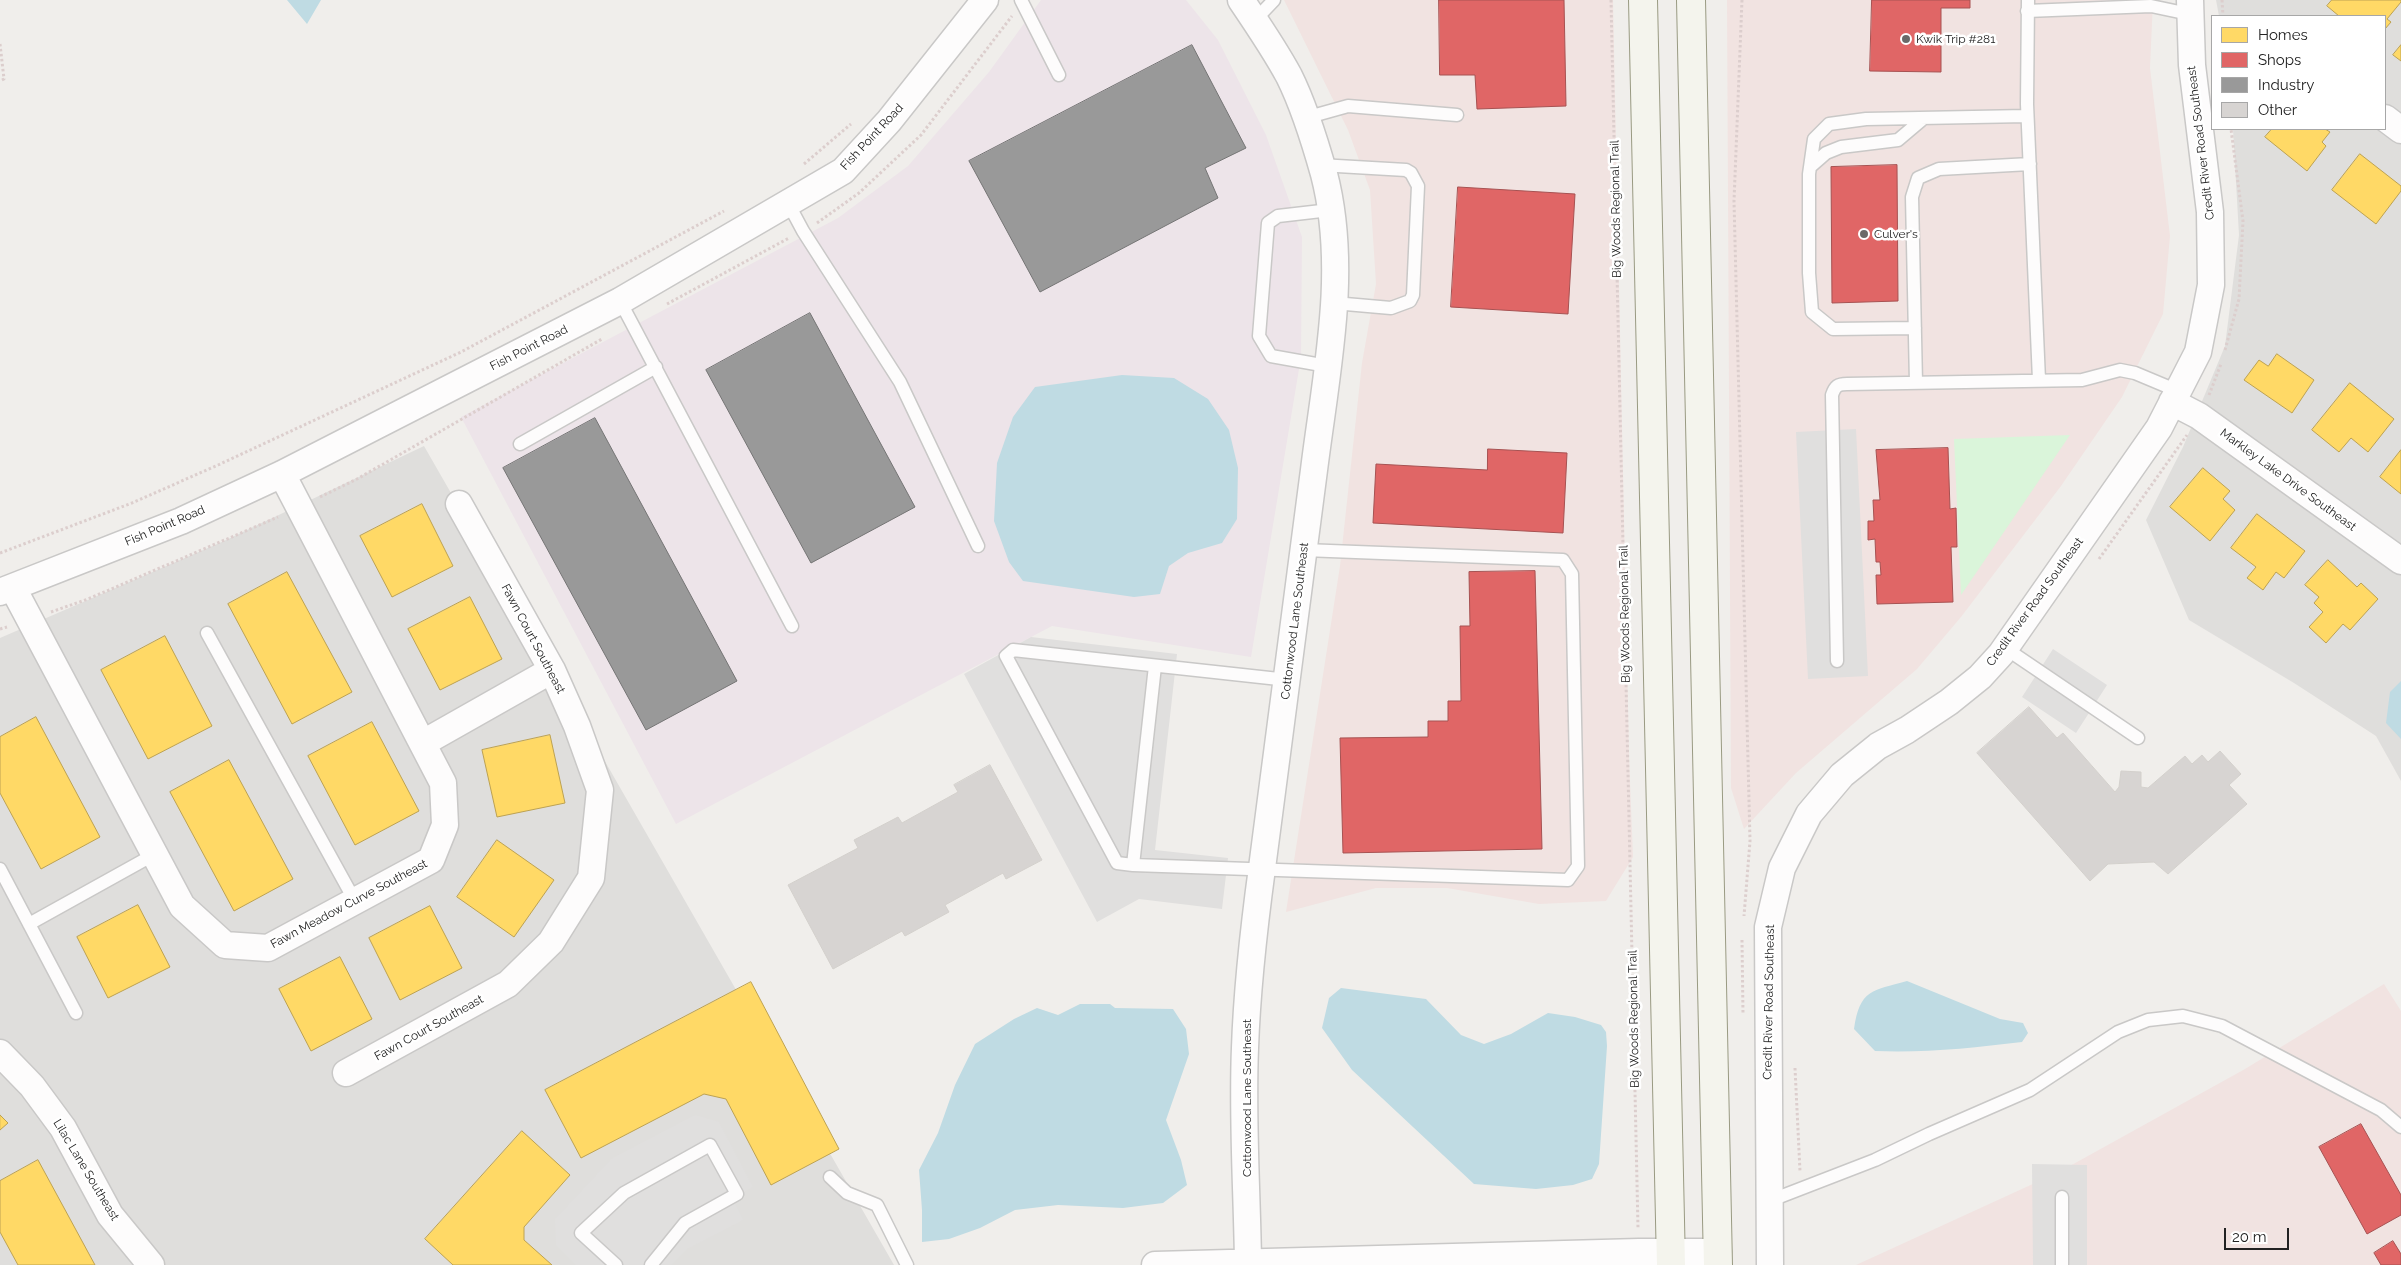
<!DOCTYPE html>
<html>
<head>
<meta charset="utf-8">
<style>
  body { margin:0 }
  #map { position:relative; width:2401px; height:1265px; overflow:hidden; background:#f0eeeb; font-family:Raleway,sans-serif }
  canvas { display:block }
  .legend { position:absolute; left:2211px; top:15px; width:175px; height:115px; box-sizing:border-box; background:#fff; border:1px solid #a7a7a7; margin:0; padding:6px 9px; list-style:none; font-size:15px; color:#222 }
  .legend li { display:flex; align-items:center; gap:10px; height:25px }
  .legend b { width:25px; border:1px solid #a7a7a7 }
  .scale { position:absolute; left:2224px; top:1228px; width:65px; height:22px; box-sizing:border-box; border:2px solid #222; border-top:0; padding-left:6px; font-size:15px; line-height:18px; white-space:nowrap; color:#222; -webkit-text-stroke:4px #fff; paint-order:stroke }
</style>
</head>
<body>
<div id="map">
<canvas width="2401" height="1265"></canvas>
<ul class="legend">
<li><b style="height:14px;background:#ffd966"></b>Homes</li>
<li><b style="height:14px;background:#e06666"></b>Shops</li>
<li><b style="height:14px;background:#999"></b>Industry</li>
<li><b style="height:14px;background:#d7d4d2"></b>Other</li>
</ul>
<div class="scale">20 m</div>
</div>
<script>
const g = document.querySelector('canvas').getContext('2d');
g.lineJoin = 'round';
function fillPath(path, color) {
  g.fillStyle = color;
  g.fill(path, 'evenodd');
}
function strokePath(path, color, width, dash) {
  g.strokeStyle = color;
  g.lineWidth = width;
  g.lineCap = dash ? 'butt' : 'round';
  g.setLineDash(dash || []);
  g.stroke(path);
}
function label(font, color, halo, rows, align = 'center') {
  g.font = font + ' Raleway,sans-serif';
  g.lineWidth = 5;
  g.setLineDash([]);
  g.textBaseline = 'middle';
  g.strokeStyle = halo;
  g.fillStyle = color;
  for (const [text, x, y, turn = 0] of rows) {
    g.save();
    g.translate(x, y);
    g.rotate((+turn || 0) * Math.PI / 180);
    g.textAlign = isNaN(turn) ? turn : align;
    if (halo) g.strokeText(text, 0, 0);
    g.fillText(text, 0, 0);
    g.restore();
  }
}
fillPath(new Path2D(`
  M2216,0H2401V781L2376,736L2294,683L2189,620L2146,520L2183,447L2225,346L2239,235L2233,129H2385V16H2219Z
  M424,446L894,1265H0V638L224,541Z`), '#dfdedc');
fillPath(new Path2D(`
  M1284,0H1613L1629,756L1633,857L1606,901L1539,904L1447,888H1376L1286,912L1340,566L1362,363L1376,284L1370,190L1348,130Z
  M1727,0H2153L2150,68L2170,236L2163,314L2122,397L2061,486L1961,617L1917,669L1796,773L1744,829L1731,788Z
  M2384,984L2401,1011V1265H1856L2059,1172L2245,1069Z`), '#f1e3e1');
fillPath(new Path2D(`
  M1041,0H1186L1218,40L1266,135L1302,237L1301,357L1251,657L1052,626L676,824L461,417L838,218L908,166L989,72Z`), '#ede4e9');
fillPath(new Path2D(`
  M2070,435L1961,595L1954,439Z`), '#daf5da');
fillPath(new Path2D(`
  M1856,429L1868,676L1808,679L1796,432Z
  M1031,637L1177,654L1155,850L1228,858L1222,909L1139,899L1097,922L964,674Z
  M2053,649L2107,685L2076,733L2022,697Z
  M695,1115L719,1122L753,1187L732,1198L743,1220L687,1249L671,1265H576L556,1245L555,1219L611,1159Z
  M2032,1164L2087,1165V1265H2033Z`), '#e0dfde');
fillPath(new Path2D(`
  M287,0H321L307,24Z
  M1122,375L1174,378L1208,399L1229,430L1238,468L1237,519L1222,543L1188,553L1169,566L1160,594L1134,597L1023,581L1009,562L994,521L997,463L1013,417L1035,387Z
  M2401,681V739L2386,723L2390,692Z
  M1907,981L2000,1019L2023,1023L2028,1033L2022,1042C1973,1048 1924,1053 1875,1051L1854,1029C1860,989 1872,991 1907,981Z
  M1341,988L1426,999L1461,1035L1484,1044L1511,1034L1548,1013L1575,1017L1601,1025L1606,1032L1607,1046L1599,1164L1592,1179L1573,1185L1536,1189L1474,1184L1352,1070L1322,1028L1329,998Z
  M1080,1004H1110L1115,1008L1173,1009L1186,1029L1189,1054L1166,1120L1181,1160L1187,1185L1163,1203L1123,1208L1058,1205L1015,1210L980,1228L949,1239L922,1242V1210L919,1170L938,1133L955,1085L975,1044L1014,1019L1037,1008L1058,1015Z`), '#bfdbe3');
const homes = new Path2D(`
  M2332,0H2401V2L2387,19L2391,22L2385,29V16H2339L2327,6Z
  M2401,45V61L2393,55Z
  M2272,129H2325L2330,132L2322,142L2326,146L2307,171L2265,137Z
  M2360,154L2401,186V191L2376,224L2332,190Z
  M2277,354L2314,380L2292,413L2244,380L2259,360L2268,366Z
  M2350,383L2394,419L2368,452L2351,438L2339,452L2312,430Z
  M2401,450V494L2380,477Z
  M2203,468L2230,491L2223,499L2235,510L2210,541L2170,507Z
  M422,504L453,566L392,597L360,536Z
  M2257,514L2305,551L2284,578L2276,572L2263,590L2247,578L2256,567L2231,548Z
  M2328,560L2357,587L2361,583L2378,599L2350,630L2343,624L2326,643L2309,627L2323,612L2314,603L2319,597L2305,585Z
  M287,572L352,692L292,724L228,604Z
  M470,597L502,659L440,690L408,629Z
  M165,636L212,726L148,759L101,670Z
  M36,717L100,837L41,869L0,793V737Z
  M372,722L419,811L355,845L308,756Z
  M550,735L565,803L497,817L482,750Z
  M229,760L293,879L234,911L170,792Z
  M497,840L554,880L514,937L457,897Z
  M138,905L170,967L108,998L77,937Z
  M430,906L462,968L400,1000L369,938Z
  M340,957L372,1019L311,1051L279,989Z
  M751,982L839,1149L771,1185L726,1099L704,1094L581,1158L545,1090Z
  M0,1115L8,1123L0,1130Z
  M522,1131L570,1175L524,1227V1240L552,1265H453L425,1239Z
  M38,1160L95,1265H18L0,1232V1181Z`);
fillPath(homes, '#ffd966');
strokePath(homes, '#bda252', 1);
const shops = new Path2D(`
  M1439,0H1564L1566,106L1477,109L1475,75H1440Z
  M1872,0H1970V8H1941V72L1870,71Z
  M1897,165L1898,301L1832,303L1831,167Z
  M1458,187L1575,194L1568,314L1451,307Z
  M1948,448L1950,509L1956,508L1957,547H1951L1953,602L1877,604L1876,575H1881L1880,562H1876L1875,539L1868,540V521H1874L1873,500H1880L1876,450Z
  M1488,449L1567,453L1563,533L1373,523L1376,464L1487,470Z
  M1535,571L1542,849L1343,853L1340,738L1428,737V721H1448V701H1461L1460,626H1470L1469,572Z
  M2361,1124L2401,1195V1215L2367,1234L2319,1147Z
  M2393,1241L2401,1254V1265H2381L2374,1253Z`);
fillPath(shops, '#e06666');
strokePath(shops, '#a75252', 1);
const industry = new Path2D(`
  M1192,45L1246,148L1205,168L1218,198L1040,292L969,161Z
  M810,313L915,507L811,563L706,370Z
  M595,418L737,681L646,730L503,468Z`);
fillPath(industry, '#999');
strokePath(industry, '#757575', 1);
const building = new Path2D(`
  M2029,707L2057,738L2063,733L2115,792L2119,787L2121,771L2141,772V787L2148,788L2185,756L2192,764L2202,755L2208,762L2220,751L2241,774L2229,785L2247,804L2168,874L2154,862L2108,864L2090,881L1977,753Z
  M990,765L1042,860L1006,879L1003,873L945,905L949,912L905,936L902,931L833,969L788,885L858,848L854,840L898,817L902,823L958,792L954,785Z`);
fillPath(building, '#d7d4d2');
strokePath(building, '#d3d0cc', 1);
const lane = new Path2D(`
  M1021,0L1059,75
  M2028,0L2027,104L2039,380
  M2027,11L2151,6L2189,14
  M1255,20L1274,0
  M1305,118L1348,106L1457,115
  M1320,165L1406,170L1411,173L1418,186L1413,295L1410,301L1391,308L1334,303
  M1810,167L1826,153L1841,147L1898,140L1924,118
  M788,203L803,231L900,382L978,546
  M620,301L792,626
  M1915,328L1833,329L1812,312L1809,273V174L1814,139L1829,124L1866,119L2027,116
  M1327,366L1271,356L1259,336L1268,223L1278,216L1330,210
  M1916,383L1912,197L1918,178L1939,169L2030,164
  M520,444L656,367
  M207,633L355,901
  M2005,648L2138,738
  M1837,661L1832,395C1835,386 1838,384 1847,384L2082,380L2120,370L2135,373L2178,391
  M1288,680L1013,650L1006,656L1117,863L1133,865L1568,880L1578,866L1572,574L1563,560L1304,550
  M1133,865L1155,666
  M0,869L76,1013
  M29,924L155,854
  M830,1177L847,1193L877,1205L907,1265
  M1769,1201L1875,1160L1929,1134L2030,1090L2118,1032L2148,1020L2183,1016L2222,1026L2381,1110L2401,1127
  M616,1265L581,1233L624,1193L710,1145L737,1194L685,1223L651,1265
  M2062,1265V1197`);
const street = new Path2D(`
  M1241,0C1258,25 1275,50 1289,76C1304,106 1315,142 1324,174C1349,270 1326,373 1314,470C1297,603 1279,735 1262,868C1254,927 1247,988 1245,1048C1242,1119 1247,1191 1248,1262
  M2385,118L2401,130
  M2172,402L2199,416L2401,561
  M13,588L182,906L225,945L268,948L431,860L445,825L443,783L282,474
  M0,592L181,521L282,474L620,301L843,171L889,121L985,0
  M423,743L552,670
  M0,1053L32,1086L63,1128L110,1215L151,1265
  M346,1073L508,984L551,942L591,878L600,790L577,726L552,670L459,504
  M1155,1265L1639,1252H1718
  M1770,1265L1768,927L1782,868L1809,814L1842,775L1878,746L1907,730L1949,702L1980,677L2001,654L2159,428L2198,352L2211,285L2210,212L2192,65L2190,0`);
const secondary = new Path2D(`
  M1643,0L1671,1265
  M1691,0L1718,1265`);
strokePath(lane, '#c9c8c7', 15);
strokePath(street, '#c9c8c7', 29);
strokePath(secondary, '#999a82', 30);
strokePath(new Path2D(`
  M1611,0L1638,1228
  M1742,0L1734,201L1750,841L1744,916
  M2222,0L2223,16
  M0,44L4,79L0,81
  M804,164L851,124
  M817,223L859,193L921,135L1012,16
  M667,304L789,238
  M2225,350L2239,299L2243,221L2231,129
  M2209,395L2221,364
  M320,497L357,479L602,339
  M0,553L132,503L218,465L461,352L724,211
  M2099,559L2187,435
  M51,612L88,599L278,517
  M0,629L7,627
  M1742,940L1743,1014
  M1795,1068L1800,1171`), '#dccecd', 3, [2.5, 2.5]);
strokePath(lane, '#fdfcfc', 12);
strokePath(street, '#fdfcfc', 26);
strokePath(secondary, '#f4f4ed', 28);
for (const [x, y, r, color] of [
  [1906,39,5,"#6a6968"],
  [1864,234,5,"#6a6968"]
]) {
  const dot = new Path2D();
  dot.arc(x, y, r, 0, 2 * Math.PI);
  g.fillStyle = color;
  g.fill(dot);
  strokePath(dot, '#fff', 2);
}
label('12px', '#222', '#fff', [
  ["Kwik Trip #281",1916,39],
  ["Culver's",1874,234]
], 'left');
label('12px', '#222', '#fff', [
  ["Fish Point Road",872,137,-47],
  ["Credit River Road Southeast",2201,143,-97],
  ["Big Woods Regional Trail",1616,209,-91],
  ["Fish Point Road",529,348,-27],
  ["Markley Lake Drive Southeast",2288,480,36],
  ["Fish Point Road",165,526,-23],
  ["Credit River Road Southeast",2035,602,-54],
  ["Big Woods Regional Trail",1625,614,-91],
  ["Cottonwood Lane Southeast",1295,621,-83],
  ["Fawn Court Southeast",533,639,62],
  ["Fawn Meadow Curve Southeast",349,904,-28],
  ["Credit River Road Southeast",1769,1002,-89],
  ["Big Woods Regional Trail",1634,1019,-91],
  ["Fawn Court Southeast",429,1028,-29],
  ["Cottonwood Lane Southeast",1247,1098,-90],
  ["Lilac Lane Southeast",86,1170,59]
]);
</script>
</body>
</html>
